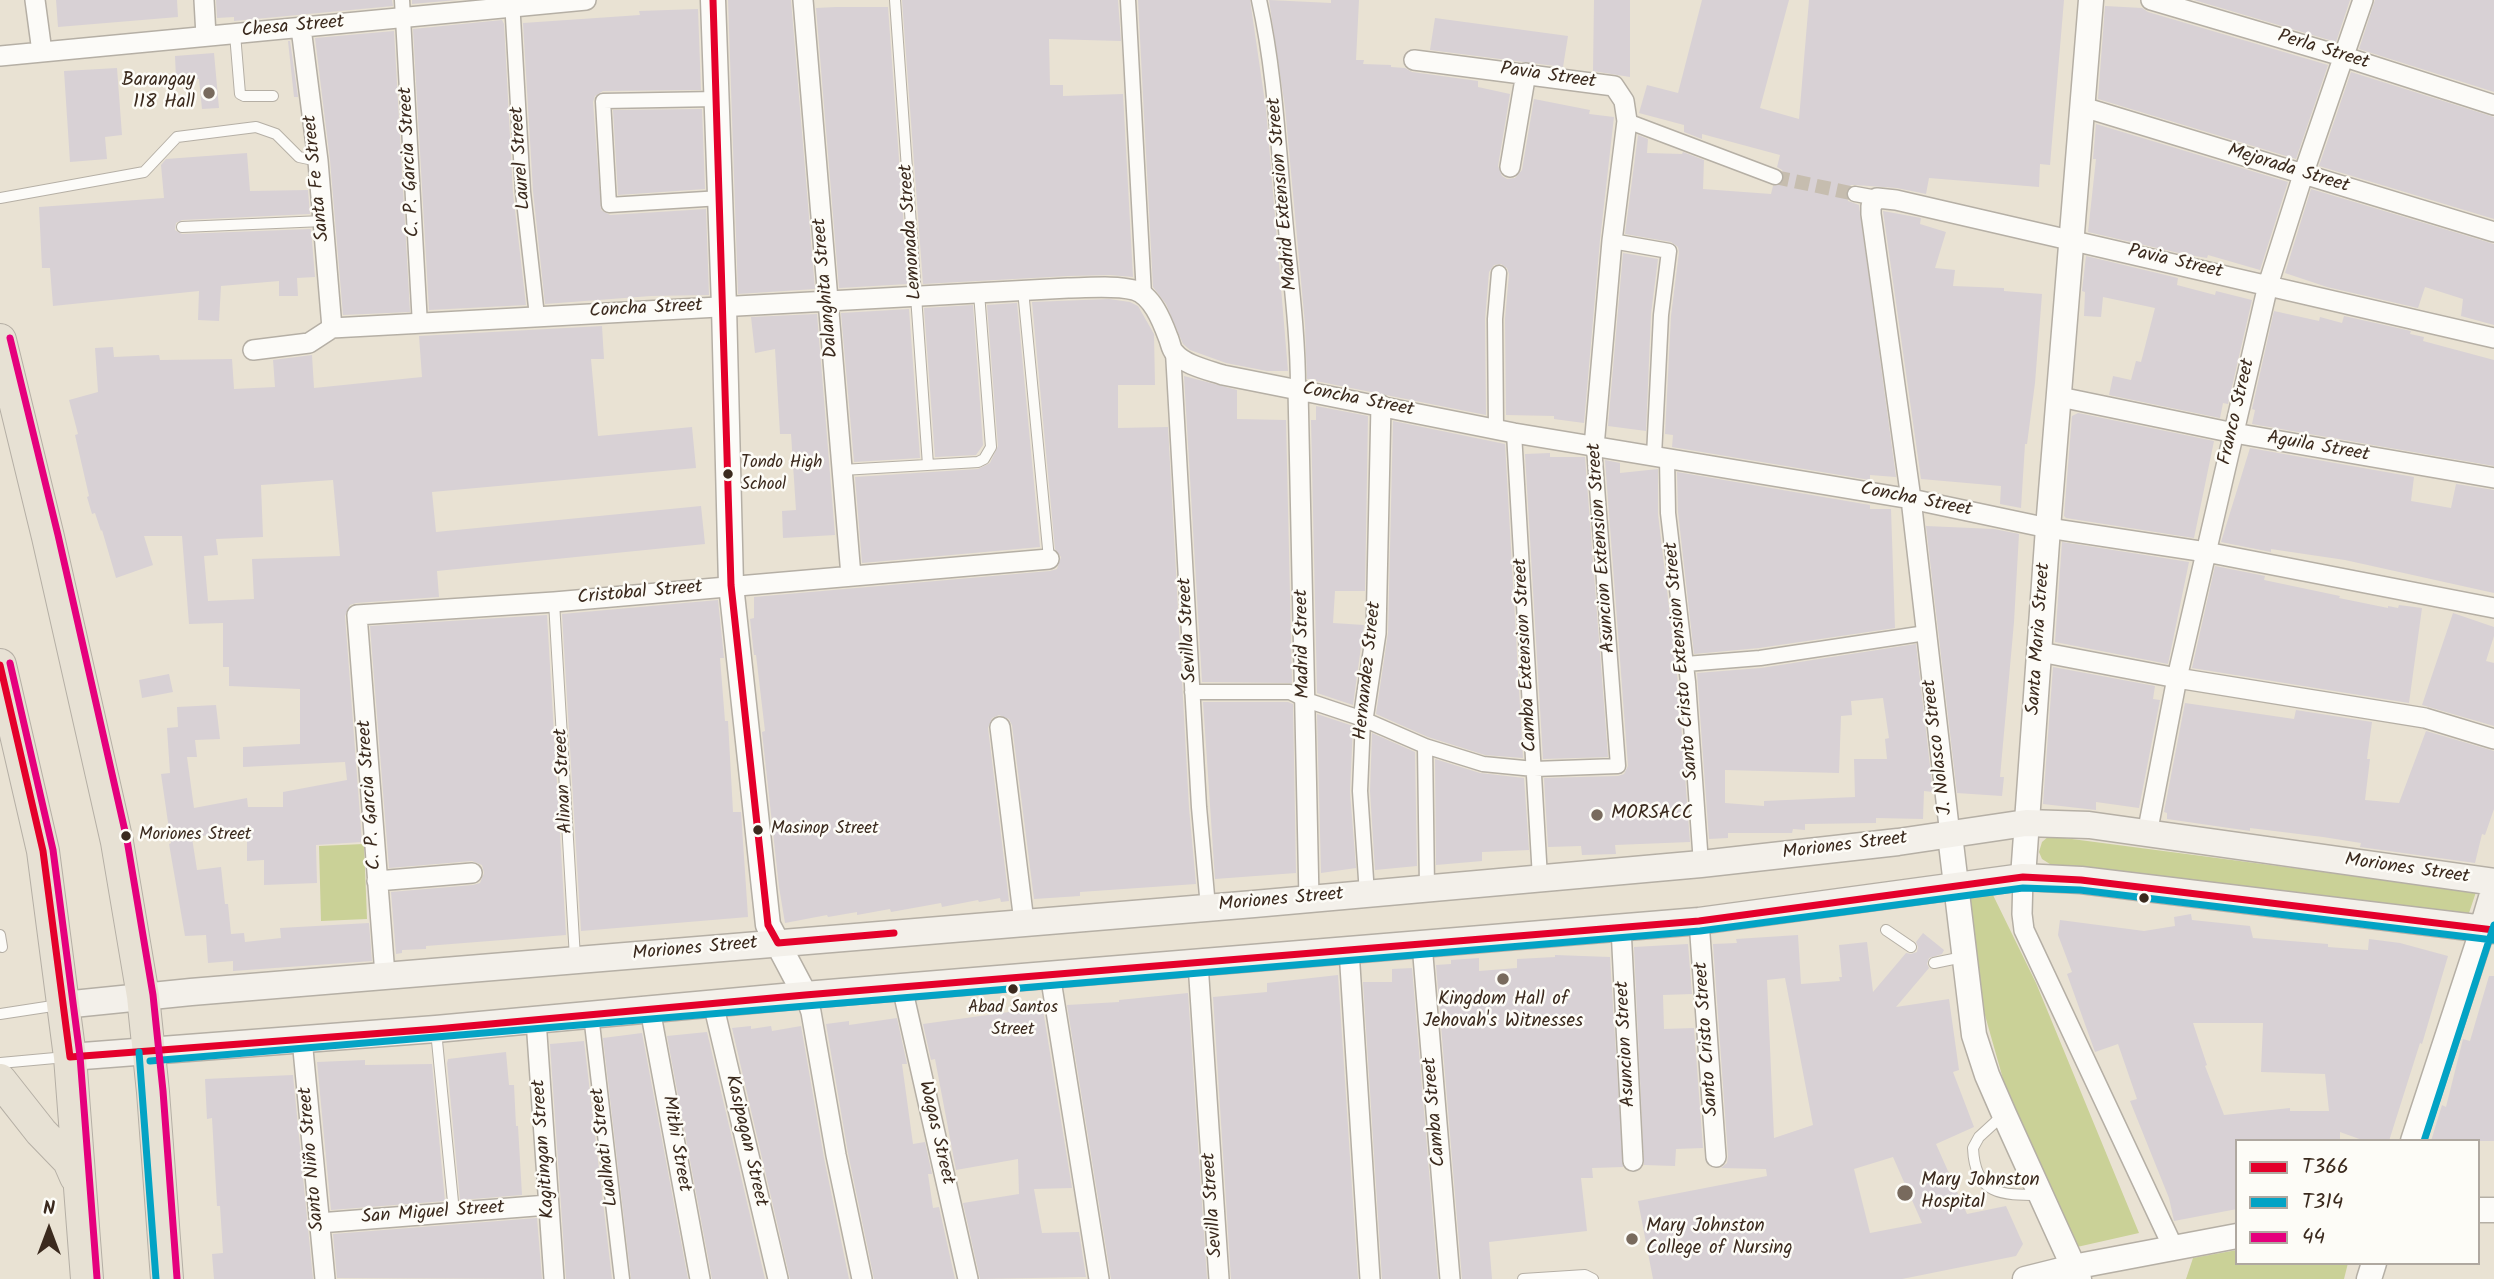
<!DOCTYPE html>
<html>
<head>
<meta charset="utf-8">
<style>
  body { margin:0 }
  #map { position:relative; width:2494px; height:1279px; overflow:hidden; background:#e9e2d3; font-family:Kalam,sans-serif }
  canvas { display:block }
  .legend { position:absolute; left:2235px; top:1139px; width:245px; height:126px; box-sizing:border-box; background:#fdfcf7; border:2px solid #afa8a0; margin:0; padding:9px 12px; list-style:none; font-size:21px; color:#3b2a1e }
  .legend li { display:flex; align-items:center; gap:14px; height:35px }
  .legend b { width:35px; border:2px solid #afa8a0 }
  .north { position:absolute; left:14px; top:1195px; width:70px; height:70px; -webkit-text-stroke:5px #fdfcf7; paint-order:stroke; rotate:0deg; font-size:19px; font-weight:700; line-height:28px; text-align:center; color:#3b2a1e }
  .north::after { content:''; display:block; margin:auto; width:24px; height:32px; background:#3b2a1e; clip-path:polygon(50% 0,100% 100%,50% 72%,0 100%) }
</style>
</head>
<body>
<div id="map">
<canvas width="2494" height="1279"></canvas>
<ul class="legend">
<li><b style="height:9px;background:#e4002b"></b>T366</li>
<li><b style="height:9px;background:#03a3c5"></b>T314</li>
<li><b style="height:9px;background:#e5007d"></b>44</li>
</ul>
<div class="north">N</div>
</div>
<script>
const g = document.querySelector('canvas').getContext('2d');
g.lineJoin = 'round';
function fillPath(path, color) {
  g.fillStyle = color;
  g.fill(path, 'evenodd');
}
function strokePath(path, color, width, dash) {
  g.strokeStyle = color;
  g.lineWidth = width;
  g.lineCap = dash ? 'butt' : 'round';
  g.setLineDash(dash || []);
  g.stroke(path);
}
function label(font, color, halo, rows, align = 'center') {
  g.font = font + ' Kalam,sans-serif';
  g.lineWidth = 5;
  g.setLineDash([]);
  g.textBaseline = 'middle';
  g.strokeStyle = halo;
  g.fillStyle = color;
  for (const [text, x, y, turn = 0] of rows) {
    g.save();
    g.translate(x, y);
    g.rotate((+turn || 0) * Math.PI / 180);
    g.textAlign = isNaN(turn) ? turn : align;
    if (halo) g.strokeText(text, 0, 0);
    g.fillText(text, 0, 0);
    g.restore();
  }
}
fillPath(new Path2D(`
  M2049,836L2476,892L2467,919L2053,866L2042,859L2039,852L2042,842Z
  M364,844L367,919L321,921L319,846Z
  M1992,893L2036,983L2139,1233L2077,1247L2005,1086L1977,987L1968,897Z
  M2237,1250V1263H2348L2344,1279H2186L2193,1258Z`), '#cad197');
fillPath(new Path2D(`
  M56,0H177L178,17L58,27Z
  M216,0H392L393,6L234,21V17L217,18Z
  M412,0H457L412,4Z
  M728,0H791L815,289L738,294Z
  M902,0H1118L1121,41L1049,39L1050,85H1063V96L1123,94L1133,277L1110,275L1068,276L923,284Z
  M1138,0H1250L1266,109L1288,371H1267L1226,363L1190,350L1183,344L1166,304L1153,287Z
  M1269,0L1331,3V0H1359L1356,60H1364L1363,64L1391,65V67L1405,68L1412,72L1478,81V87L1510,94L1498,166L1502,176L1507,179L1515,178L1522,170L1534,99L1590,110L1589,114L1614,117L1600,240L1584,423L1554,419V416L1506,415L1505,319L1509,274L1507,268L1501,264L1494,265L1489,272L1485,319L1486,415L1316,381V379H1307L1305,324L1285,107Z
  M1594,0H1630V77L1593,71Z
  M1702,0H1789L1760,108L1799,119L1809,0H2064L2050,165L2040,164L2039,187L1929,178L1926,194L1897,188L1856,185H1851L1846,192L1848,201L1859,205L1896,477L1870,475V480L1672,447L1673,435L1665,434L1671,316L1679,252L1678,247L1671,242L1625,234L1638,135L1648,139L1647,153L1682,154L1683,152L1704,160L1703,189L1771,194L1773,186L1782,184L1785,176L1782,170L1777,167L1780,155L1702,134V139L1684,132V125L1639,113L1647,85L1678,93Z
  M2194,0H2350L2336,42Z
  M2375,0H2494V92L2359,49Z
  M2105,6L2142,8L2148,12L2328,65L2296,159L2098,99Z
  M836,7H888L908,284L839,288L816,8Z
  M698,9L701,90L603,91L595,96L593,102L601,210L610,215L706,209L709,295L651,296L545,304L533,191L523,23L640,15L639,11Z
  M1435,18L1568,36L1563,67L1430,50Z
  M502,20L504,24L513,193L526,305L429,310L413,29Z
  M394,31L410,312L343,315L330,160L315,38Z
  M288,41H290L298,97H294Z
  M214,53L219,108L202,109L199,79H176L175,56Z
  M117,68L122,135L105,137L107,159L70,162L64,71Z
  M2351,72L2494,117V219L2319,166Z
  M702,109L705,189L618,195L613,110Z
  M2096,124L2288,182L2260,270L2208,255L2207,258L2183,254L2088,232L2096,159H2093Z
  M247,153L250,191L308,190L310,214L182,220L176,223L175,230L182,234L311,229L315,277L297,278L298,296H279V281L221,286L219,321L198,320L199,291L53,306L50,268H42L39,207L164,198L161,165L166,159Z
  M2311,189L2494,244V325L2461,316L2463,299L2425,287L2418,308L2327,287L2285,273Z
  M1883,211L1921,218L1920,224L1946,232L1935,268L1955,270L1953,286L2004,288V291L2042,294L2035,383L2027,444H2025L2021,508L2000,504L2001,486L1921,479Z
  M1623,253L1658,259L1651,314L1646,431L1608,426Z
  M2086,256L2178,278L2177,285L2215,295L2216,291L2252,300L2228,404L2223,403L2220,418L2109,395L2113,376L2131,380L2136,361L2141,362L2155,308L2103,297L2101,317L2084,316L2085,292L2082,291Z
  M1109,299L1130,302L1138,306L1154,334L1155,385H1118V428L1168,427L1189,808L1196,884L1080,892V896L1034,899L1012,725L1009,719L999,715L992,718L988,728L1009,901L1001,902L1000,898L979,902L978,900L942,907L941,903L891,912L890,909L857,915V912L828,917L827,915L785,923L779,887L762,732L765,731L756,655H754L750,619L754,618V597L1050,571L1057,569L1061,557L1055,549L1032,302Z
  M1017,303L1040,547L862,563L855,477L978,469L990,463L998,446L987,305Z
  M973,305L983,445L976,455L935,457L924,308Z
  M909,309L920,458L854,462L841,313Z
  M2274,311L2319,321L2320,317L2342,323L2344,316L2411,331L2410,334L2424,337L2423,341L2494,360V466L2252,424L2255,410L2252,409Z
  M817,314L835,535L783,538L782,511L796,510L791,434H780L775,349L755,353L751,317Z
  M602,326L604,359H591L598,436L692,427L696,468L432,492L436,532L701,506L705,544L437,571L439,597L356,603L350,605L345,616L362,842L316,845L317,883L264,885V860L247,861V828L192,838L197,870L221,867L225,904H228L231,934L244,933L245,942L281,938L280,928L369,923L372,961L233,971V961L208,963L206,935L185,936L169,844L171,843L161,774L170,773L167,728L178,727L177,707L216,705L220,739L195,740L197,757H187L194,808L247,798L248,807H283V792L347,780L345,762L243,767V747L300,744V689L229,686V667H223V623L189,624L182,536H144L153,565L116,578L102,530L101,531L95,513L92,514L87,497L89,496L75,435L78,434L69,400L98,392L95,348L113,347L114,357L159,355L160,360L232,359L234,389L275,387L273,360L312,355L314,388L422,377L419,336ZM333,480L340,556L252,559L254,599L208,601L204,556L218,555L216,539L263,537L261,485Z
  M1184,376L1237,390V419L1286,420L1292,683L1202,682Z
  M1316,406L1368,416L1365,591H1335L1333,623L1364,625L1353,705L1317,693L1311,420H1316Z
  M2078,413L2214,441L2194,538L2066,518L2064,516L2072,416Z
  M1393,421L1505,444L1523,758L1485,755L1428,737L1376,714L1388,633Z
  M2250,448L2414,477L2411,501L2451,508L2456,484L2494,490V593L2345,560L2271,549V552L2221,542Z
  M1550,453V457H1585L1608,757L1543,759L1525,454Z
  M1605,460L1620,463V473L1658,469V514L1678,683L1690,842L1615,845L1616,854L1582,855L1581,846L1548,847L1544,778L1618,776L1624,774L1628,766Z
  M1677,472L1870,505V509H1891L1895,628L1759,648L1694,654L1678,512Z
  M1926,526L1994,529L2019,534L2014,622L2000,777H2004L2002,796L1957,793Z
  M2062,542L2189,562L2168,664L2055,642Z
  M2215,566L2265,576L2264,580L2340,596L2339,598L2388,608V606L2398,608L2399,605L2422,608L2409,703L2192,668Z
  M718,600L724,658H720L725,721H728L733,812H741L748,917L581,931L562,614Z
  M2453,613L2494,627V636L2486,661L2494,663V726L2422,705Z
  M547,615L566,935L426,946V949L402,950V953L396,954L391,892L473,885L480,883L484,873L482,865L472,861L389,868L370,626Z
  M1916,644L1933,792L1924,791L1923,819L1876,818V823L1805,824V830L1793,829L1792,833H1728V838L1709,839L1697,673L1761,668ZM1883,698L1889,738L1885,739L1887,759H1854L1855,797L1764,801V806L1725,803V770L1839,773L1841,716L1852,715L1851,701Z
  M2053,667L2155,686L2153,699L2160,700L2139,808L2096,802V810L2043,804Z
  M169,674L173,692L142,698L139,680Z
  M1203,702H1288L1293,704L1296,873L1215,879Z
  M2185,703L2294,719L2296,710L2372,722L2367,759H2370L2365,800L2399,803L2426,731L2494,751V809L2485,835L2482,834L2475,863L2360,847L2361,843L2323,837L2250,828V831L2167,819V813L2164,812Z
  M1317,714L1353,726L1350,792L1356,868L1321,873Z
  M1372,733L1415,752L1417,866L1375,870L1370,791Z
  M1435,759L1480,773L1524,778L1529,850L1482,852V861L1436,865Z
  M2191,914L2192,920L2250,926L2253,938L2328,944V947L2368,950L2369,939L2400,943L2448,956L2422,1044L2420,1043L2389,1141H2365L2340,1132V1139L2237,1141V1209L2174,1221L2169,1198L2130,1101L2137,1099L2118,1044L2095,1052L2067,974L2072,972L2058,935L2060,920L2144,931L2175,926L2174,917ZM2193,1023H2263L2261,1072L2325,1074L2329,1111H2290V1108L2224,1115L2205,1066L2207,1065Z
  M1923,933L1944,950L1942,954L1929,958L1927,964L1929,968L1896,1007L1949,999L1959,1070L1953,1072L1974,1127L1936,1144L1967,1214L2006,1206L2023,1244L2016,1256L1902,1279H1653L1638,1201L1767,1176L1766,1169L1721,1168L1727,1163L1728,1156L1713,944L1737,943L1736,939L1798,935L1801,984L1840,981L1839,977H1842L1839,945L1867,942L1873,992L1906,953L1911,954L1917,952L1918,947L1916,942ZM1785,978L1813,1125L1774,1138L1767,980ZM1893,1157L1922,1223L1870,1233L1854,1169Z
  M1688,944L1692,994L1663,995L1664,1029L1694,1028L1703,1148L1676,1149L1675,1166L1644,1165L1634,947Z
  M1555,955L1610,957L1623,1167L1592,1168L1593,1178H1581L1587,1231L1489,1242L1492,1279H1462L1436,965L1451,964V960L1479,958V971L1517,968V959L1555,957Z
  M1412,968L1438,1279H1382L1363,982H1392V969Z
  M1338,975L1358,1279H1231L1213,997L1267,992V983Z
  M2489,976H2494V1141H2431L2442,1105L2446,1107L2463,1039L2470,1041Z
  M1188,993L1207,1279H1111L1067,1005L1119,1002V1000Z
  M1042,1004L1072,1188L1034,1189L1042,1233L1079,1232L1086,1277L980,1279L963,1203L1019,1194L1018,1159L956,1170L935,1059L931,1060L923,1024L1016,1011V1007Z
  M897,1018L907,1064H902L913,1144L925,1142L932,1174H928L933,1208L939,1207L955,1279H874L848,1153L826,1024L849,1021V1025Z
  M751,1026V1029L771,1026L772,1031L801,1026L824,1158L849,1279H790L732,1028Z
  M707,1032L765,1279H712L667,1036Z
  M642,1033L688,1279H631L603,1038Z
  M584,1041L612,1279H566L550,1044Z
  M506,1052L509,1085H514L516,1126H518L522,1195L460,1200L447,1063L448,1059Z
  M365,1060V1065L432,1064L445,1201L331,1210L317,1062Z
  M293,1075L313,1279H214L212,1254L223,1253L220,1206H217L212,1118L207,1119L205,1079Z
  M537,1218L542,1279L337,1278L333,1234Z`), '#d8d1d5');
strokePath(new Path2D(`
  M1775,177L1855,194`), '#c6bdaf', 14, [14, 7]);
const service = new Path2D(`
  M895,0L928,465
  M235,34L240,94L244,96H273
  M0,198L144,172L177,137L256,127L276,134L299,157L318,161
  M182,227L323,221
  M1023,290L1049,559
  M842,470L978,462L984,459L991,447L979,293
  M554,602L575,958
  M1886,930L1911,947
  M0,935L2,947
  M1934,963L1963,957
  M0,1014L59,1005
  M436,1031L454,1212
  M0,1063L66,1057
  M2003,1115L1979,1137L1973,1148C1975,1195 2001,1195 2040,1195
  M1523,1279L1585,1275L1593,1279`);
const pedestrian = new Path2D(`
  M402,0L420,325
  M512,0L523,192L537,316
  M1128,0L1144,295
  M1259,0C1275,72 1278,144 1285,218C1290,275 1298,331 1298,389
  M717,99L603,101L609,205L721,198
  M1627,121L1775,177
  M1855,194L1877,198
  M1612,241L1669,251L1661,315L1654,456
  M1173,352L1199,807L1208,907
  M1496,429L1495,319L1499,273
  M1514,433L1540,878
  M1667,458L1668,513L1688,682L1701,864
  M1686,664L1760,658L1926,633
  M1192,692H1290L1306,700L1363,719L1425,746L1483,764L1534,769L1618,766L1594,447
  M1363,719L1360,791L1367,894
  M1425,746L1427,888
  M591,1015L622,1279`);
const minor = new Path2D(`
  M35,0L42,52
  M204,0L206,36
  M803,0L851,576
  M2151,0L2345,57L2494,105
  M301,28L318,161L332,328
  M0,56L586,0
  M1414,60L1614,86L1624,101L1627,121L1612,241L1594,447
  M2083,107L2494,232
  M1510,167L1526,73
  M253,350L309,343L332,328L1068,288C1088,288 1114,285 1134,290C1152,295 1162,321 1168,337C1170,341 1171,349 1174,352C1184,365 1208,370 1223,375L1514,433L1911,499L2048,528L2206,552L2494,608
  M1298,389L1309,899
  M2060,397L2234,433L2494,478
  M2040,652L2177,678L2425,718L2494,739
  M1363,719L1376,633L1381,405
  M1000,727L1024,922
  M2147,834L2177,678L2268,285L2303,175L2363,0
  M1950,835L1911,499L1871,214V206L1877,198L1896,200L2494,338
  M2023,877L2022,914L2024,930L2173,1247
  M377,881L472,873
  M1699,921L1716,1157
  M1621,928L1633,1161
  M1422,944L1450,1279
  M1349,950L1370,1279
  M1198,963L1219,1279
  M1050,974L1099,1279
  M385,975L357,615L554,602L1049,559
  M902,987L968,1279
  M805,995L811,1012L836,1155L862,1279
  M713,1003L778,1279
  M650,1009L700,1279
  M536,1020L554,1279
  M302,1039L325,1279
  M319,1223L548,1205`);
const tertiary = new Path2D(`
  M713,0L724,306L731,585L768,925L805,995
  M1950,835L1974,1035L1987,1075L2004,1114L2079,1279
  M2023,877L2048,528L2091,0
  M2413,1141L2483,928
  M2478,1210H2494
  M2025,1279L2073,1267L2237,1236
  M2369,1279L2374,1263`);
const secondary = new Path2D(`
  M2483,928L2494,891
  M63,1005L191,992L1254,904L1701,864L1898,842L2026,823L2089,825L2494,882
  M70,1057L436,1029L805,995L1699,921L2023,877L2081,880L2494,930`);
const trunk = new Path2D(`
  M0,340L48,537L117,842L143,996L153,1092L167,1279
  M0,665L43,851L70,1057L87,1279
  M0,1080L41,1132L69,1161L76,1177`);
strokePath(service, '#b5afa5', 12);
strokePath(pedestrian, '#b5afa5', 17);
strokePath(minor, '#b5afa5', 22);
strokePath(tertiary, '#b5afa5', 27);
strokePath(secondary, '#b5afa5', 29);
strokePath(trunk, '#b5afa5', 34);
strokePath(service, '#fcfbf8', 10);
strokePath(pedestrian, '#fcfbf8', 14);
strokePath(minor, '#fcfbf8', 19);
strokePath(tertiary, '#fcfbf8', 24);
strokePath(secondary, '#f3f0ea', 26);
strokePath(trunk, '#e7e1d4', 32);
strokePath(new Path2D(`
  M713,0L731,585L768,925L778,943L894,933
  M0,665L43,851L70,1057L436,1029L805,995L1699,921L2023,877L2081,880L2494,930`), '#e4002b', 7);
strokePath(new Path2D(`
  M139,1052L156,1279
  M150,1061L1700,931L2023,888L2080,890L2493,940
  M2424,1141L2494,925`), '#03a3c5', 7);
strokePath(new Path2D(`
  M10,338L58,535L127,840L153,995L163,1091L177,1278
  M10,663L53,850L80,1056L97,1278`), '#e5007d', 7);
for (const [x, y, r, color] of [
  [209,93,7,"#786a5d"],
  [728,474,6,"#3b2a1e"],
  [1597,815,7,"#786a5d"],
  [758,830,6,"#3b2a1e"],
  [126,836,6,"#3b2a1e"],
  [2144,898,6,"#3b2a1e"],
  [1503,979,7,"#786a5d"],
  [1013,989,6,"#3b2a1e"],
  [1905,1193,9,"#786a5d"],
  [1632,1239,7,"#786a5d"]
]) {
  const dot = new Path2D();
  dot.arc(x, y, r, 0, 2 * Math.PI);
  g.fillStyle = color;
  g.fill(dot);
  strokePath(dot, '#fdfcf7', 2.5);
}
label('17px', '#3b2a1e', '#fdfcf7', [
  ["Tondo High",741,464],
  ["School",741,486],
  ["Masinop Street",771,830],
  ["Moriones Street",139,836],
  ["Abad Santos",1013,1009,"center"],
  ["Street",1013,1031,"center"]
], 'left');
label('19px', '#3b2a1e', '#fdfcf7', [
  ["Chesa Street",293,28,-5],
  ["Perla Street",2323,51,17],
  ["Pavia Street",1548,77,8],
  ["Laurel Street",522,158,-94],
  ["C. P. Garcia Street",411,162,-93],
  ["Mejorada Street",2288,170,17],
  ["Santa Fe Street",318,178,-96],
  ["Madrid Extension Street",1284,194,-95],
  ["Lemonada Street",912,232,-94],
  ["Pavia Street",2175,263,13],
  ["Dalanghita Street",827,288,-95],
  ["Concha Street",646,310,-3],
  ["Concha Street",1358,401,11],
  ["Franco Street",2238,412,-77],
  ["Aguila Street",2318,448,10],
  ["Concha Street",1916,501,11],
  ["Asuncion Extension Street",1603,548,-94],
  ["Cristobal Street",640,594,-5],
  ["Sevilla Street",1189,630,-93],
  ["Santa Maria Street",2040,639,-86],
  ["Madrid Street",1304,644,-91],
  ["Camba Extension Street",1527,655,-93],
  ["Santo Cristo Extension Street",1683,661,-95],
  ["Hernandez Street",1369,671,-84],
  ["J. Nolasco Street",1939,747,-97],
  ["Alinan Street",565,781,-93],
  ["C. P. Garcia Street",371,795,-94],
  ["Moriones Street",1845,847,-7],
  ["Moriones Street",2407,870,8],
  ["Moriones Street",1281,901,-5],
  ["Moriones Street",695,950,-5],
  ["Santo Cristo Street",1708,1039,-94],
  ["Asuncion Street",1627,1044,-93],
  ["Camba Street",1436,1112,-95],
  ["Wagas Street",935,1133,77],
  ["Kasipagan Street",745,1141,77],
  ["Mithi Street",675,1144,80],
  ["Lualhati Street",606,1147,-97],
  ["Kagitingan Street",545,1149,-94],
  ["Santo Niño Street",313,1159,-95],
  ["Sevilla Street",1214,1205,-94],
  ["San Miguel Street",433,1214,-4]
]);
label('19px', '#3b2a1e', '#fdfcf7', [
  ["Barangay",195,82,"right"],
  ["118 Hall",195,104,"right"],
  ["MORSACC",1611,815],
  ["Kingdom Hall of",1503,1001,"center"],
  ["Jehovah's Witnesses",1503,1023,"center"],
  ["Mary Johnston",1921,1182],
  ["Hospital",1921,1204],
  ["Mary Johnston",1646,1228],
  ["College of Nursing",1646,1250]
], 'left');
</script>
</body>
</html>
